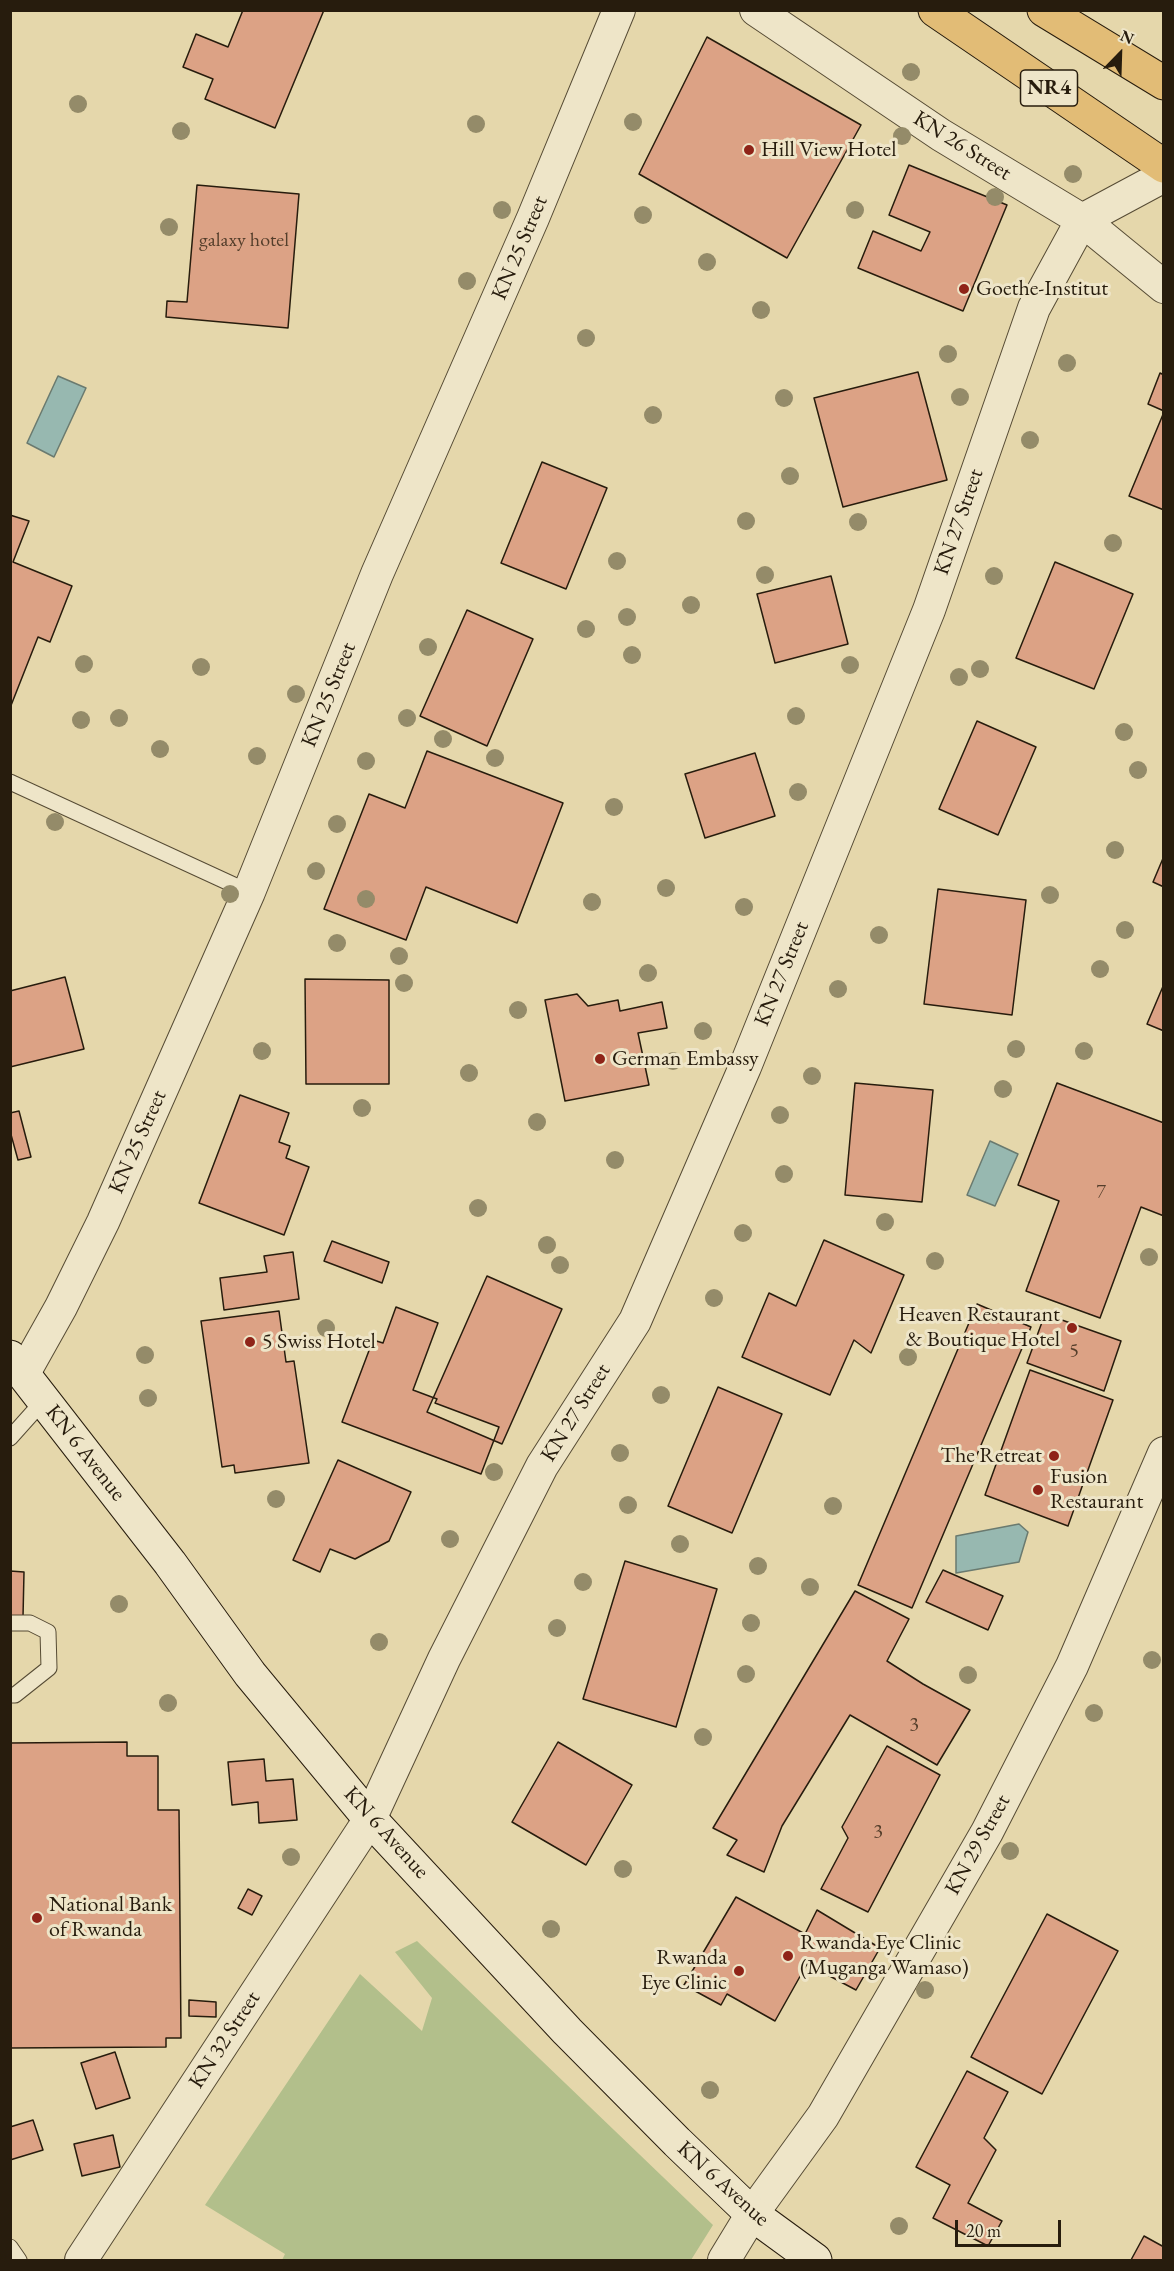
<!DOCTYPE html>
<html>
<head>
<meta charset="utf-8">
<style>
  body { margin:0 }
  #map { position:relative; width:1174px; height:2271px; overflow:hidden; background:#e5d7ab; font-family:"EB Garamond",serif }
  canvas { display:block }
  .frame { position:absolute; inset:0; border:12px solid #271c0d; pointer-events:none }
  .north { position:absolute; left:1090px; top:24px; width:60px; height:60px; -webkit-text-stroke:4px #eee5c8; paint-order:stroke; rotate:23deg; font-size:16px; font-weight:700; line-height:24px; text-align:center; color:#271c0d }
  .north::after { content:''; display:block; margin:auto; width:21px; height:27px; background:#271c0d; clip-path:polygon(50% 0,100% 100%,50% 72%,0 100%) }
  .scale { position:absolute; left:955px; top:2220px; width:106px; height:27px; box-sizing:border-box; border:3px solid #271c0d; border-top:0; padding-left:8px; font-size:18px; line-height:21px; white-space:nowrap; color:#271c0d; -webkit-text-stroke:4px #eee5c8; paint-order:stroke }
</style>
</head>
<body>
<div id="map">
<canvas width="1174" height="2271"></canvas>
<div class="frame"></div>
<div class="north">N</div>
<div class="scale">20 m</div>
</div>
<script>
const g = document.querySelector('canvas').getContext('2d');
g.lineJoin = 'round';
function fillPath(path, color) {
  g.fillStyle = color;
  g.fill(path, 'evenodd');
}
function strokePath(path, color, width, dash) {
  g.strokeStyle = color;
  g.lineWidth = width;
  g.lineCap = dash ? 'butt' : 'round';
  g.setLineDash(dash || []);
  g.stroke(path);
}
function label(font, color, halo, rows, align = 'center') {
  g.font = font + ' "EB Garamond",serif';
  g.lineWidth = 6;
  g.setLineDash([]);
  g.textBaseline = 'middle';
  g.strokeStyle = halo;
  g.fillStyle = color;
  for (const [text, x, y, turn = 0] of rows) {
    g.save();
    g.translate(x, y);
    g.rotate((+turn || 0) * Math.PI / 180);
    g.textAlign = isNaN(turn) ? turn : align;
    if (halo) g.strokeText(text, 0, 0);
    g.fillText(text, 0, 0);
    g.restore();
  }
}
fillPath(new Path2D(`
  M417,1941L713,2225L691,2260H282L285,2254L205,2205L360,1974L422,2031L432,1998L395,1952Z`), '#b2bf8b');
const water = new Path2D(`
  M58,376L86,388L54,457L27,443Z
  M990,1141L1018,1154L995,1206L967,1195Z
  M1019,1524L1028,1532L1019,1562L956,1573V1536Z`);
fillPath(water, '#97b8b0');
strokePath(water, '#6a7a6f', 1.5);
const building = new Path2D(`
  M243,10H324L275,128L205,99L213,79L183,67L196,34L228,47Z
  M707,37L861,125L787,258L639,174Z
  M909,165L1007,205L963,311L858,268L873,231L921,251L930,232L889,215Z
  M197,185L299,194L288,328L166,317L167,301L187,302Z
  M918,372L947,480L843,507L814,398Z
  M1160,373L1164,375V411L1148,404Z
  M1164,412V510L1129,496Z
  M542,462L607,488L566,589L501,563Z
  M10,515L29,521L13,562L72,586L50,642L38,637L10,708Z
  M1055,562L1133,594L1094,689L1016,658Z
  M831,576L848,644L775,663L757,594Z
  M467,610L533,639L487,746L420,716Z
  M977,721L1036,747L998,835L939,809Z
  M427,751L563,803L517,923L426,887L406,940L324,909L369,794L405,808Z
  M755,753L775,816L705,838L685,774Z
  M1164,856V887L1153,882Z
  M938,889L1026,900L1012,1015L924,1004Z
  M65,977L84,1049L10,1067V991Z
  M305,979L389,980V1084H306Z
  M1164,984V1031L1147,1024Z
  M577,994L588,1006L618,1000L620,1011L662,1002L667,1028L638,1033L649,1085L565,1101L545,1000Z
  M855,1083L933,1090L922,1202L845,1195Z
  M1057,1083L1164,1123V1216L1141,1207L1100,1318L1026,1291L1059,1201L1018,1185Z
  M240,1095L289,1113L279,1142L290,1146L286,1158L309,1167L284,1235L199,1203Z
  M19,1111L31,1157L18,1160L10,1131V1113Z
  M824,1240L904,1275L871,1353L854,1340L830,1395L742,1357L769,1293L796,1306Z
  M332,1241L389,1262L382,1283L324,1261Z
  M293,1252L299,1299L224,1310L220,1278L267,1272L264,1256Z
  M487,1276L562,1309L502,1444L427,1412Z
  M977,1304L1031,1327L912,1608L858,1585Z
  M396,1307L438,1323L413,1390L437,1399L435,1403L499,1427L481,1474L342,1422L373,1340L383,1343Z
  M279,1311L286,1362L294,1361L309,1463L235,1473L234,1465L222,1467L201,1321Z
  M1045,1314L1121,1341L1104,1391L1027,1363Z
  M1030,1370L1113,1400L1068,1526L985,1495Z
  M718,1387L782,1414L732,1533L668,1506Z
  M338,1460L411,1492L389,1541L355,1559L330,1549L320,1572L293,1560Z
  M625,1561L717,1589L676,1727L583,1699Z
  M943,1570L1003,1596L988,1630L926,1602Z
  M10,1571L24,1572L23,1617L10,1616Z
  M855,1591L909,1619L887,1661L923,1684L970,1710L937,1765L850,1715L782,1826L764,1872L727,1855L737,1840L713,1828Z
  M127,1742V1756H158V1810H179L181,2038H166V2047L10,2048V1743Z
  M558,1742L632,1785L586,1865L512,1822Z
  M887,1746L940,1775L868,1912L821,1889L848,1838L842,1827Z
  M264,1759L266,1781L293,1779L297,1820L259,1823L258,1802L232,1805L228,1762Z
  M248,1889L262,1896L252,1915L238,1908Z
  M736,1897L805,1934L817,1910L880,1948L856,1990L807,1964L775,2021L727,1994L721,2005L684,1985Z
  M1047,1914L1118,1951L1042,2094L971,2057Z
  M189,2000L216,2002V2017L189,2016Z
  M115,2052L130,2098L96,2109L81,2063Z
  M967,2071L1008,2092L984,2138L996,2150L968,2203L1002,2221L988,2246L933,2218L950,2185L916,2167Z
  M33,2120L43,2150L10,2160V2127Z
  M113,2135L120,2167L82,2176L74,2144Z
  M1144,2236L1164,2247V2260H1131Z`);
fillPath(building, '#dca285');
strokePath(building, '#271c0d', 1.5);
const service = new Path2D(`
  M10,782L249,892
  M10,1438L44,1400
  M10,1623H30L48,1632L49,1668L15,1695H10
  M10,2247L19,2260`);
const minor = new Path2D(`
  M756,10L941,135L1082,220L1164,287
  M24,1373L61,1307L103,1222L249,892L377,574L533,218L619,10
  M81,2260L370,1819L444,1659L542,1466L635,1321L745,1067L929,610L1034,308L1082,220L1164,176
  M724,2260L752,2214L823,2116L987,1832L1072,1666L1164,1453`);
const secondary = new Path2D(`
  M10,1357L170,1563L250,1674L370,1819L567,2031L677,2142L752,2214L815,2260`);
const trunk = new Path2D(`
  M935,10L1164,166
  M1044,10L1164,83`);
strokePath(service, '#564b34', 17);
strokePath(minor, '#564b34', 34);
strokePath(secondary, '#271c0d', 35);
strokePath(trunk, '#271c0d', 35);
strokePath(service, '#eee5c8', 15);
strokePath(minor, '#eee5c8', 32);
strokePath(secondary, '#eee5c8', 33);
strokePath(trunk, '#e2bc76', 33);
g.fillStyle = '#948b69';
for (const [x, y] of [
  [911,72],
  [78,104],
  [633,122],
  [476,124],
  [181,131],
  [902,136],
  [1073,174],
  [995,197],
  [502,210],
  [855,210],
  [643,215],
  [169,227],
  [707,262],
  [467,281],
  [761,310],
  [586,338],
  [948,354],
  [1067,363],
  [960,397],
  [784,398],
  [653,415],
  [1030,440],
  [790,476],
  [746,521],
  [858,522],
  [1113,543],
  [617,561],
  [765,575],
  [994,576],
  [691,605],
  [627,617],
  [586,629],
  [428,647],
  [632,655],
  [84,664],
  [850,665],
  [201,667],
  [980,669],
  [959,677],
  [296,694],
  [796,716],
  [119,718],
  [407,718],
  [81,720],
  [1124,732],
  [443,739],
  [160,749],
  [257,756],
  [495,758],
  [366,761],
  [1138,770],
  [798,792],
  [614,807],
  [55,822],
  [337,824],
  [1115,850],
  [316,871],
  [666,888],
  [230,894],
  [1050,895],
  [366,899],
  [592,902],
  [744,907],
  [1125,930],
  [879,935],
  [337,943],
  [399,956],
  [1100,969],
  [648,973],
  [404,983],
  [838,989],
  [518,1010],
  [703,1031],
  [1016,1049],
  [262,1051],
  [1084,1051],
  [673,1061],
  [469,1073],
  [812,1076],
  [1003,1089],
  [362,1108],
  [780,1115],
  [537,1122],
  [615,1160],
  [784,1174],
  [478,1208],
  [885,1222],
  [743,1233],
  [547,1245],
  [1149,1257],
  [935,1261],
  [560,1265],
  [714,1298],
  [326,1328],
  [145,1355],
  [908,1357],
  [661,1395],
  [148,1398],
  [620,1453],
  [494,1472],
  [276,1499],
  [628,1505],
  [833,1506],
  [450,1539],
  [680,1544],
  [758,1566],
  [583,1582],
  [810,1587],
  [119,1604],
  [751,1623],
  [557,1628],
  [379,1642],
  [1152,1660],
  [746,1674],
  [968,1675],
  [168,1703],
  [1094,1713],
  [703,1737],
  [1010,1851],
  [291,1857],
  [623,1869],
  [551,1929],
  [925,1990],
  [710,2090],
  [899,2226]
]) {
  g.beginPath();
  g.arc(x, y, 9, 0, 2 * Math.PI);
  g.fill();
}
for (const [x, y, r, color] of [
  [749,150,6,"#8f2418"],
  [964,289,6,"#8f2418"],
  [600,1059,6,"#8f2418"],
  [1072,1328,6,"#8f2418"],
  [250,1342,6,"#8f2418"],
  [1054,1456,6,"#8f2418"],
  [1038,1490,6,"#8f2418"],
  [37,1918,6,"#8f2418"],
  [788,1956,6,"#8f2418"],
  [739,1971,6,"#8f2418"]
]) {
  const dot = new Path2D();
  dot.arc(x, y, r, 0, 2 * Math.PI);
  g.fillStyle = color;
  g.fill(dot);
  strokePath(dot, '#eee5c8', 2);
}
label('20px', '#543e2b', null, [
  ["galaxy hotel",244,241],
  ["7",1101,1193],
  ["5",1074,1352],
  ["3",914,1726],
  ["3",878,1833]
]);
for (const [x, y, w] of [
  [1049,88,57]
]) {
  const box = new Path2D();
  box.roundRect(x - w / 2, y - 18, w, 36, 4.5);
  g.fillStyle = '#eee5c8';
  g.fill(box);
  strokePath(box, '#271c0d', 1.5);
}
label('bold 21px', '#271c0d', null, [
  ["NR4",1049,88]
]);
label('22px', '#271c0d', '#eee5c8', [
  ["KN 26 Street",962,146,32],
  ["KN 25 Street",520,248,-67],
  ["KN 27 Street",959,522,-71],
  ["KN 25 Street",329,695,-68],
  ["KN 27 Street",782,974,-68],
  ["KN 25 Street",138,1142,-66],
  ["KN 27 Street",576,1413,-58],
  ["KN 6 Avenue",85,1453,52],
  ["KN 6 Avenue",386,1833,48],
  ["KN 29 Street",978,1845,-61],
  ["KN 32 Street",225,2040,-57],
  ["KN 6 Avenue",723,2184,42]
]);
label('22px', '#271c0d', '#eee5c8', [
  ["Hill View Hotel",761,150],
  ["Goethe-Institut",976,289],
  ["German Embassy",612,1059],
  ["Heaven Restaurant",1060,1315,"right"],
  ["& Boutique Hotel",1060,1340,"right"],
  ["5 Swiss Hotel",262,1342],
  ["The Retreat",1042,1456,"right"],
  ["Fusion",1050,1477],
  ["Restaurant",1050,1502],
  ["National Bank",49,1905],
  ["of Rwanda",49,1930],
  ["Rwanda Eye Clinic",800,1943],
  ["(Muganga Wamaso)",800,1968],
  ["Rwanda",727,1958,"right"],
  ["Eye Clinic",727,1983,"right"]
], 'left');
</script>
</body>
</html>
